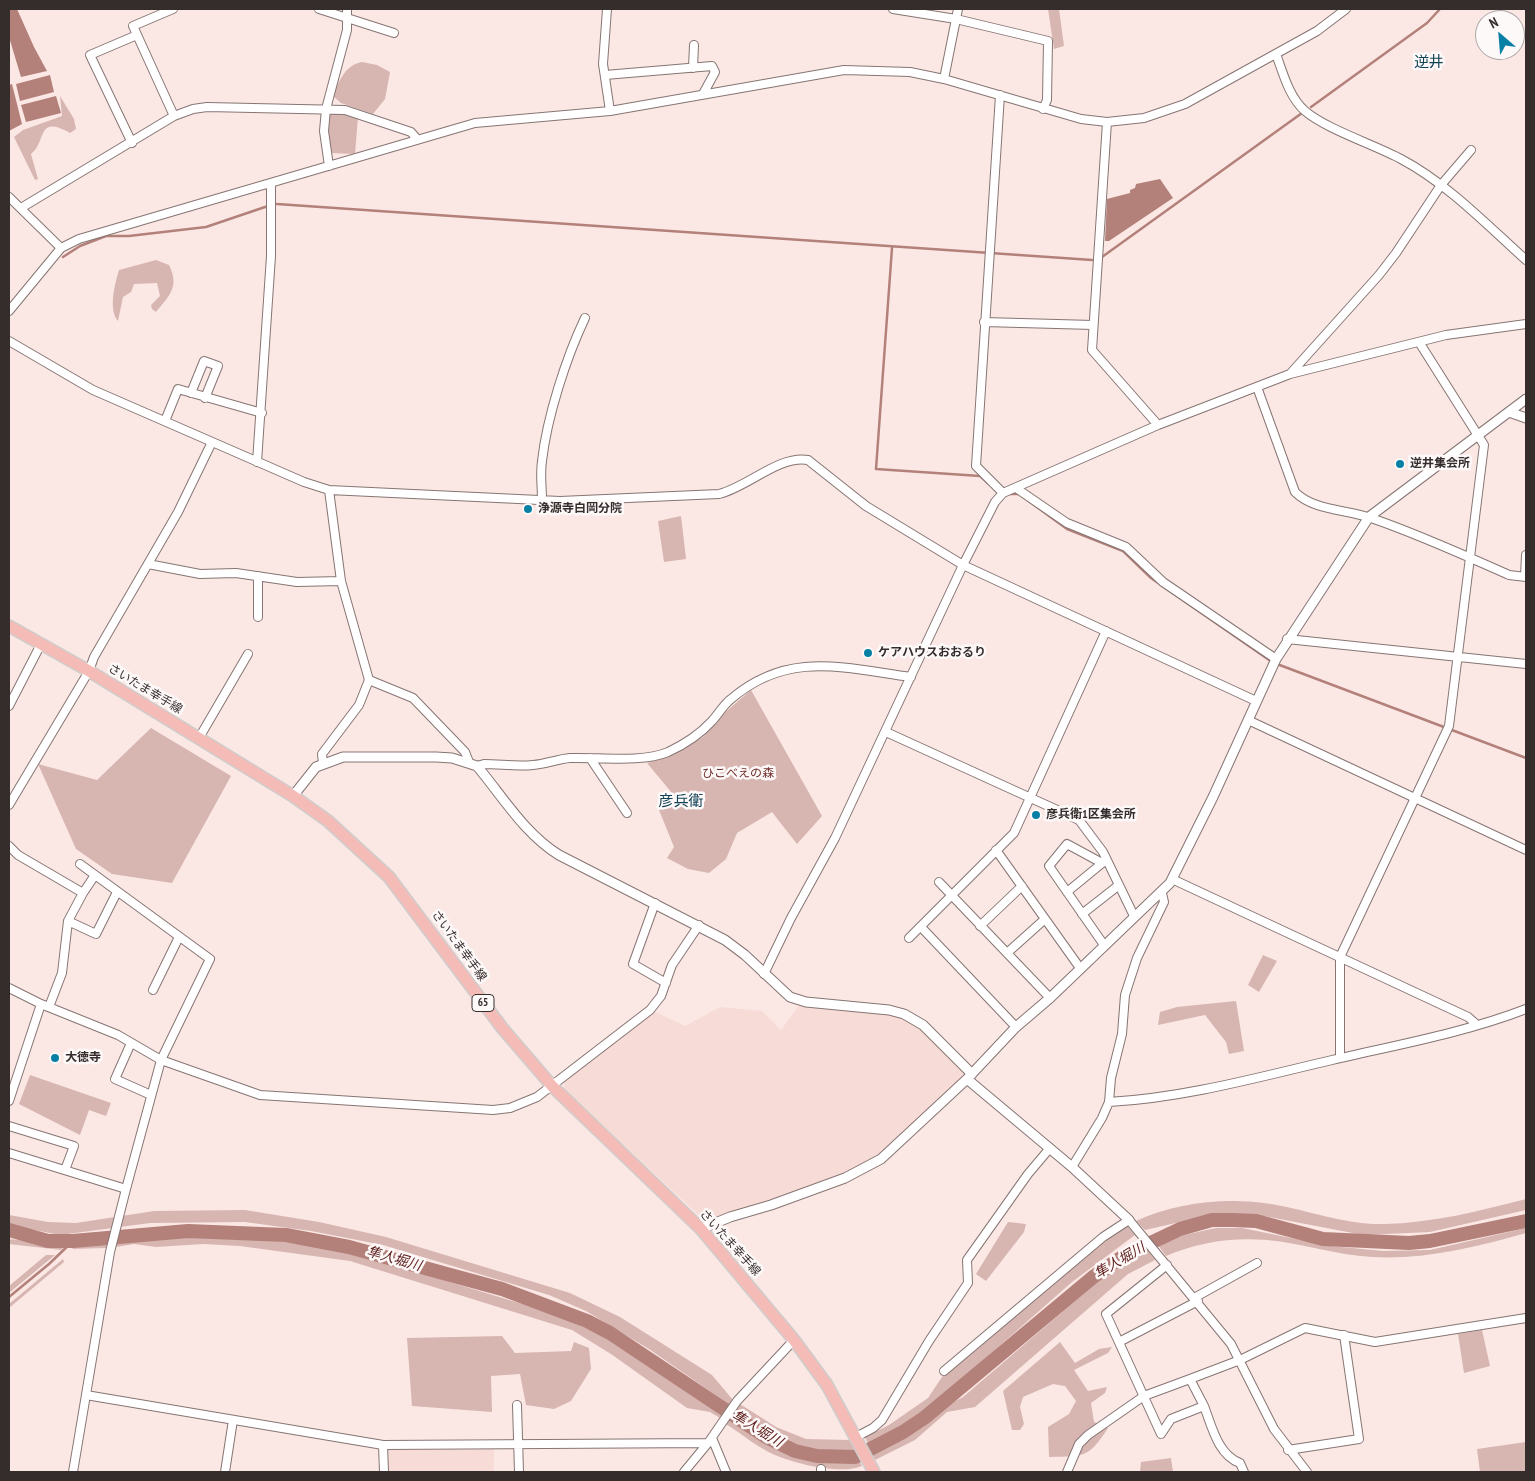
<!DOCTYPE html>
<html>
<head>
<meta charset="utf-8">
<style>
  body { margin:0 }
  #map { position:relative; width:1535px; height:1481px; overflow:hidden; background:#fbe8e5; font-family:"PT Sans Narrow",sans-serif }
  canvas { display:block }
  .frame { position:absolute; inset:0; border:10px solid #352d2c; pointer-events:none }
  .north { position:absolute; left:1475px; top:10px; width:50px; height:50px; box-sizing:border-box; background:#fdf9f9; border:1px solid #ada7a7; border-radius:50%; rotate:333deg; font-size:14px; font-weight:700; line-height:20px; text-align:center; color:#352d2c }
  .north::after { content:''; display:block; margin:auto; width:18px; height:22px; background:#0880a6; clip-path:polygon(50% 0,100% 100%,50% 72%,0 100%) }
</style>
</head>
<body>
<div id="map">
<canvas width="1535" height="1481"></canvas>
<div class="frame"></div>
<div class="north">N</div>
</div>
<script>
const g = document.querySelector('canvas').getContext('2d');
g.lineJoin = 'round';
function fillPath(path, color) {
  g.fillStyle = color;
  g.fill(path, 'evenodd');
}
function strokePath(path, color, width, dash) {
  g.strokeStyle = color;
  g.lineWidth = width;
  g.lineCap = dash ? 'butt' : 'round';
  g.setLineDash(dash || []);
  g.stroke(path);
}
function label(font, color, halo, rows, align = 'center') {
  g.font = font + ' "PT Sans Narrow","Noto Sans JP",sans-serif';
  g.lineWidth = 5;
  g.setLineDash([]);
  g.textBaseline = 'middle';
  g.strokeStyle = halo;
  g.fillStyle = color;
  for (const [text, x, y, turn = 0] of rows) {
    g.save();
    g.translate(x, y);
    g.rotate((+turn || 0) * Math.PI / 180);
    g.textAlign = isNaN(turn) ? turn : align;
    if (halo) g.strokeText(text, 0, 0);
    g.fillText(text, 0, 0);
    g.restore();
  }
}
fillPath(new Path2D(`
  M800,1004L889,1013L903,1017L921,1028L964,1071L965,1075L898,1141L862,1166L828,1181L706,1222L564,1089L565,1081L654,1011L685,1026L720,1007L762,1011L781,1030Z
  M389,1448H494V1472H387V1450Z`), '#f7dbd7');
fillPath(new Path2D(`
  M1048,9H1059L1064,46L1054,49Z
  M362,62L377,65L390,72L385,99L373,114L341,103L333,96C339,81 345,65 362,62Z
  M60,96L74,119L76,129L70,133C36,114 47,142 31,154L38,179L35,180L14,137L23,130L62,116Z
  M331,112H345L358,117L355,154L330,153L327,134L328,114Z
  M156,260L169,265C180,287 169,296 156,312L152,309L151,305L160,296L157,283L134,284L131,292L123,297L118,321C108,310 115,283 119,270Z
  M681,516L686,559L664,562L658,521Z
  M751,690L822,816L797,844L772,812L737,833L726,859L709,873L688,869L667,858L674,847L659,810L672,793L647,763L666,756L703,737L722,715Z
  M151,728L231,776L172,883L112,874L76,849L38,764L97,780Z
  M1263,955L1277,961L1259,992L1248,985Z
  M1236,1001L1244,1051L1229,1054L1226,1042L1205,1015L1158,1025L1160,1012L1177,1007Z
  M30,1075L111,1103L106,1116L89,1110L80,1135L19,1104Z
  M1526,1199V1210L1430,1232L1363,1235L1264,1216L1211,1215L1145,1230L1136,1221C1176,1202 1228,1197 1271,1204C1308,1210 1345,1225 1384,1224C1433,1223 1479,1211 1526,1199Z
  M245,1210L319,1222L386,1237L570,1293L620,1317L712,1375L733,1400L730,1405L649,1349L586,1311L549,1295L383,1245L311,1231L245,1222L150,1223L60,1235L9,1225V1215L48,1222L76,1223L154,1211Z
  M1008,1222L1026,1224L1024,1232L986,1281L976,1274Z
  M1127,1226L1135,1235L1072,1282L928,1409L905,1425L868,1444L865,1437L889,1425L928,1398L942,1377L1076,1262Z
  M1216,1228H1242L1331,1246L1383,1251L1430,1250L1526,1228V1233C1476,1247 1424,1260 1372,1257C1336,1255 1302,1243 1267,1240C1232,1237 1198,1242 1166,1256L1158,1245L1184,1235Z
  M181,1236L267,1239L351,1252L552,1313L601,1335L723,1413L720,1418L710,1412L687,1408L611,1354L572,1330L350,1261L240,1246L203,1244L156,1247L134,1244L116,1247L117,1242Z
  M9,1239L66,1245L61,1250L9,1244Z
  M107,1241L106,1248L72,1249L78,1244Z
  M1147,1249L1155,1260L1128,1274L975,1407L947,1412L915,1440L875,1460L872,1453L902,1439L930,1420L944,1407L963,1397L1116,1266Z
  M46,1255H55L9,1293V1286Z
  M63,1259L64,1262L9,1308V1304Z
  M1482,1330L1490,1366L1464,1373L1458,1334Z
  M502,1336L515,1353L571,1351L574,1342L589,1348L591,1369L571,1401L554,1409L526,1405L520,1374L491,1376L492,1412L412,1406L407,1338Z
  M1060,1342L1075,1363L1099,1349L1112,1347L1108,1353L1074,1370L1088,1391L1107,1387L1105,1393L1091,1403L1094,1422L1108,1428C1088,1459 1084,1456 1049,1457L1048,1427L1069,1414L1076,1401L1065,1386L1053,1384L1023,1397L1020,1407L1024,1424L1020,1430H1012L1003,1391Z
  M740,1404L776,1427L806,1439L850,1440L855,1451C825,1461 782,1443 757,1427C749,1422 744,1415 736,1410Z
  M729,1418C765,1440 814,1472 859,1459L862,1466C841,1475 796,1464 775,1455C758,1448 742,1434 726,1424Z
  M1526,1442V1472H1480L1477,1449Z
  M1171,1458L1173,1472H1140L1141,1462Z`), '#d7b5b1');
fillPath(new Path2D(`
  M9,9H17L34,47L47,71L21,77L9,37Z
  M50,75L54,92L20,101L16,84Z
  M12,84L22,124L9,131V85Z
  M56,96L61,113L26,122L21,105Z
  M1160,179L1173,198L1109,241H1105L1107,199L1130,193V190L1135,188L1136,184Z`), '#b3807a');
strokePath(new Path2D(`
  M1311,107L1427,23L1440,9
  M277,204L1092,260
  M892,248L876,469L980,476L989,484
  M63,257L80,246L106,236H129L206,227L268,206
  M1102,257L1302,113
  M1008,494H1019L1067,529L1123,551L1151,578L1272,662
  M1277,664L1526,758
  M9,1297L49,1264L73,1241`), '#b3807a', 2.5);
strokePath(new Path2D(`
  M9,1230L48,1241H73L188,1231L286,1235L349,1247L443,1273L502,1289L587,1321L610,1333L766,1437L795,1451L817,1456L855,1457L903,1432L924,1418L1093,1277L1125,1255L1180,1229L1212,1220H1232L1256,1221L1323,1239L1409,1243L1430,1241L1526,1221`), '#b3807a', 14);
const minor = new Path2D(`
  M173,9L133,26L174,116
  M319,9L394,33
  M607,9L603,64L610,111
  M893,9L956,19L1048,41L1047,100L1043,109
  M1276,54C1283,73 1289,97 1305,111C1326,129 1375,145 1401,159C1448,184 1487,225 1526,260
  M693,68L694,45
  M605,75L712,66L715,72L703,94
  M944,79L958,9
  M1000,95L976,466L1003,493
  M1107,122L1092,350L1158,425
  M132,143L90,55L137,35
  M329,166L324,131L326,109L347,30V9
  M9,197L61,248
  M21,208L174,116L193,109L207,107L345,110L411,132L417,139
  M9,311L61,248L79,239L475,123L610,111L844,70L910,72L944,79L1081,119L1107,122L1144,118L1185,104L1317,31L1346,9
  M984,322L1093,325
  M9,341L93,390L304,482L329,490L560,501L719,494C748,487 779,455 808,460L866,506L963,565L1256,701
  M1290,374L1379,275L1396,253L1441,185L1471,150
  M1257,387L1295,492C1314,511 1346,509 1371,518C1418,534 1464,555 1509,575L1526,577
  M191,393L204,361L218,366L205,398
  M165,421L178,389L262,413
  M257,462L271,256V183
  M1016,488L1067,523L1126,547L1163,582L1276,659
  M542,500C542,487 540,474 542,461C547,417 566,358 585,318
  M148,564L200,574L236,573L297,582L341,581
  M1525,577L1526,555
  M258,617V576
  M1287,639L1526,664
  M369,680L413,698L465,752L469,762
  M9,706L41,644
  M1248,720L1526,850
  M886,732L1079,820L1103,852L1134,916
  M199,738L248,654
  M590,758L627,813
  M323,763L322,754L359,705L369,680L341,581L329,490
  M477,766L484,764C500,764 518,767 533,765C546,764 558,759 570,758C599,757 642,763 668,752C683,745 700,734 711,722C718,715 723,705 731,699C788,650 844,668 911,677
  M9,805L89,671L94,657L178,512L212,442
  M9,846L18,855L83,893L68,921L62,973L49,1007
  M996,850L1080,968
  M1102,863L1067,844L1049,866L1104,945
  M1172,879L1468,1017L1476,1024
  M939,882L1050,998
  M1067,892L1106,860
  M83,893L95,875
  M655,903L633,964L666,983
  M1082,914L1119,885
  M68,921L96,934L117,892
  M980,926L1022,886
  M921,927L1016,1027
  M909,938L1014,833L1106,631
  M1007,953L1045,919
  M764,974L791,918L835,838L963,565L995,502L1003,493L1158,425L1290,374L1446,335L1526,324
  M9,988L41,1004L118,1035L161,1060L260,1095L493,1110L510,1108L537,1097L650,1010L661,996L672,965L699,925
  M153,990L179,937
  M131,1043L115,1079L151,1095
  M1340,1058V957L1449,726L1484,445L1419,342
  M9,1101L41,1004
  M1109,1102C1184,1098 1259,1077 1332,1060C1396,1045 1464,1033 1526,1009
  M9,1126L74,1146L65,1170
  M9,1153L126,1189
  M1072,1167L1102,1118L1109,1102L1111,1078L1122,1034L1125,995L1137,958L1164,902L1162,893
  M1167,1265L1106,1314L1161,1434L1171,1419L1204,1406L1190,1379L1240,1360L1305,1328L1375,1342L1526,1318
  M1194,1298L1257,1263
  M1119,1342L1198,1301
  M944,1371L1103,1237L1129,1220L1231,1344L1274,1429L1307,1472
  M86,1395L383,1445L708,1443
  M517,1405L519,1472
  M1204,1406C1212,1427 1218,1455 1240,1463L1244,1472
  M856,1437L873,1428L882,1420L929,1341L968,1283L967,1260L1028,1174L1050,1148
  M712,1438L726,1472
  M383,1445L384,1472
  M1288,1450L1359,1439L1344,1335
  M821,1469V1472
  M73,1472L110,1252L126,1189L161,1060L210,959L80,864
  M225,1472L233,1420
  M684,1472L708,1443L737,1401L794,1340
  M1067,1472L1079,1444L1088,1435L1144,1396L1190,1379`);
const tertiary = new Path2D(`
  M1509,412L1526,418
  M293,796L316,767L343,757H436L452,758L477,766C503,797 524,833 559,855L725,940L745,955L790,997L806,1002L889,1010L904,1014L923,1025L972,1074
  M967,1079L1072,1167L1129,1220
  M701,1229L730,1217L771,1205L845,1178L881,1159L967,1079L1016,1027L1050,998L1170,883L1213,797L1276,659L1369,517L1526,399`);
const primary = new Path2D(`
  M9,626L89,671L293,796L328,821L389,877L503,1029L552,1086L701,1229L794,1340L827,1385L874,1472`);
strokePath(minor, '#867573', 10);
strokePath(tertiary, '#867573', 11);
strokePath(primary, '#cfcdcc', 14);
strokePath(minor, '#fff', 8);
strokePath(tertiary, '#fff', 9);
strokePath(primary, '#f5bcb7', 11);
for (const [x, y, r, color] of [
  [1400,464,5,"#0880a6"],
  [528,509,5,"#0880a6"],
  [868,653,5,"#0880a6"],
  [1036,815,5,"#0880a6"],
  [55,1058,5,"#0880a6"]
]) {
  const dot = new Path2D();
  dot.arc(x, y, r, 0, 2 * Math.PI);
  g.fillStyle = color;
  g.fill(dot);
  strokePath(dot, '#fdf9f9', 2);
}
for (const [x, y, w] of [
  [483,1003,22]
]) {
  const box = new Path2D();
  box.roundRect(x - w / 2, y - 8.5, w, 17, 4);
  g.fillStyle = '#fdf9f9';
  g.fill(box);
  strokePath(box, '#352d2c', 1);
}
label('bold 11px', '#352d2c', null, [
  ["65",483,1003]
]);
label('bold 12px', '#352d2c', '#fdf9f9', [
  ["逆井集会所",1410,464],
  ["浄源寺白岡分院",538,509],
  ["ケアハウスおおるり",878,653],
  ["彦兵衛1区集会所",1046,815],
  ["大徳寺",65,1058]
], 'left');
label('12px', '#352d2c', '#fdf9f9', [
  ["さいたま幸手線",145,689,31],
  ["さいたま幸手線",459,946,54],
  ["さいたま幸手線",730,1243,48]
]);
label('12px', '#712f2b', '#fdf9f9', [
  ["ひこべえの森",738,774]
]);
label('italic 14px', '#5e1e1b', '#fdf9f9', [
  ["隼人堀川",394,1259,16],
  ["隼人堀川",1120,1261,-31],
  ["隼人堀川",757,1429,31]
]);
label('15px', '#124255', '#fdf9f9', [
  ["逆井",1429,63],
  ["彦兵衛",681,802]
]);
</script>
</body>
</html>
